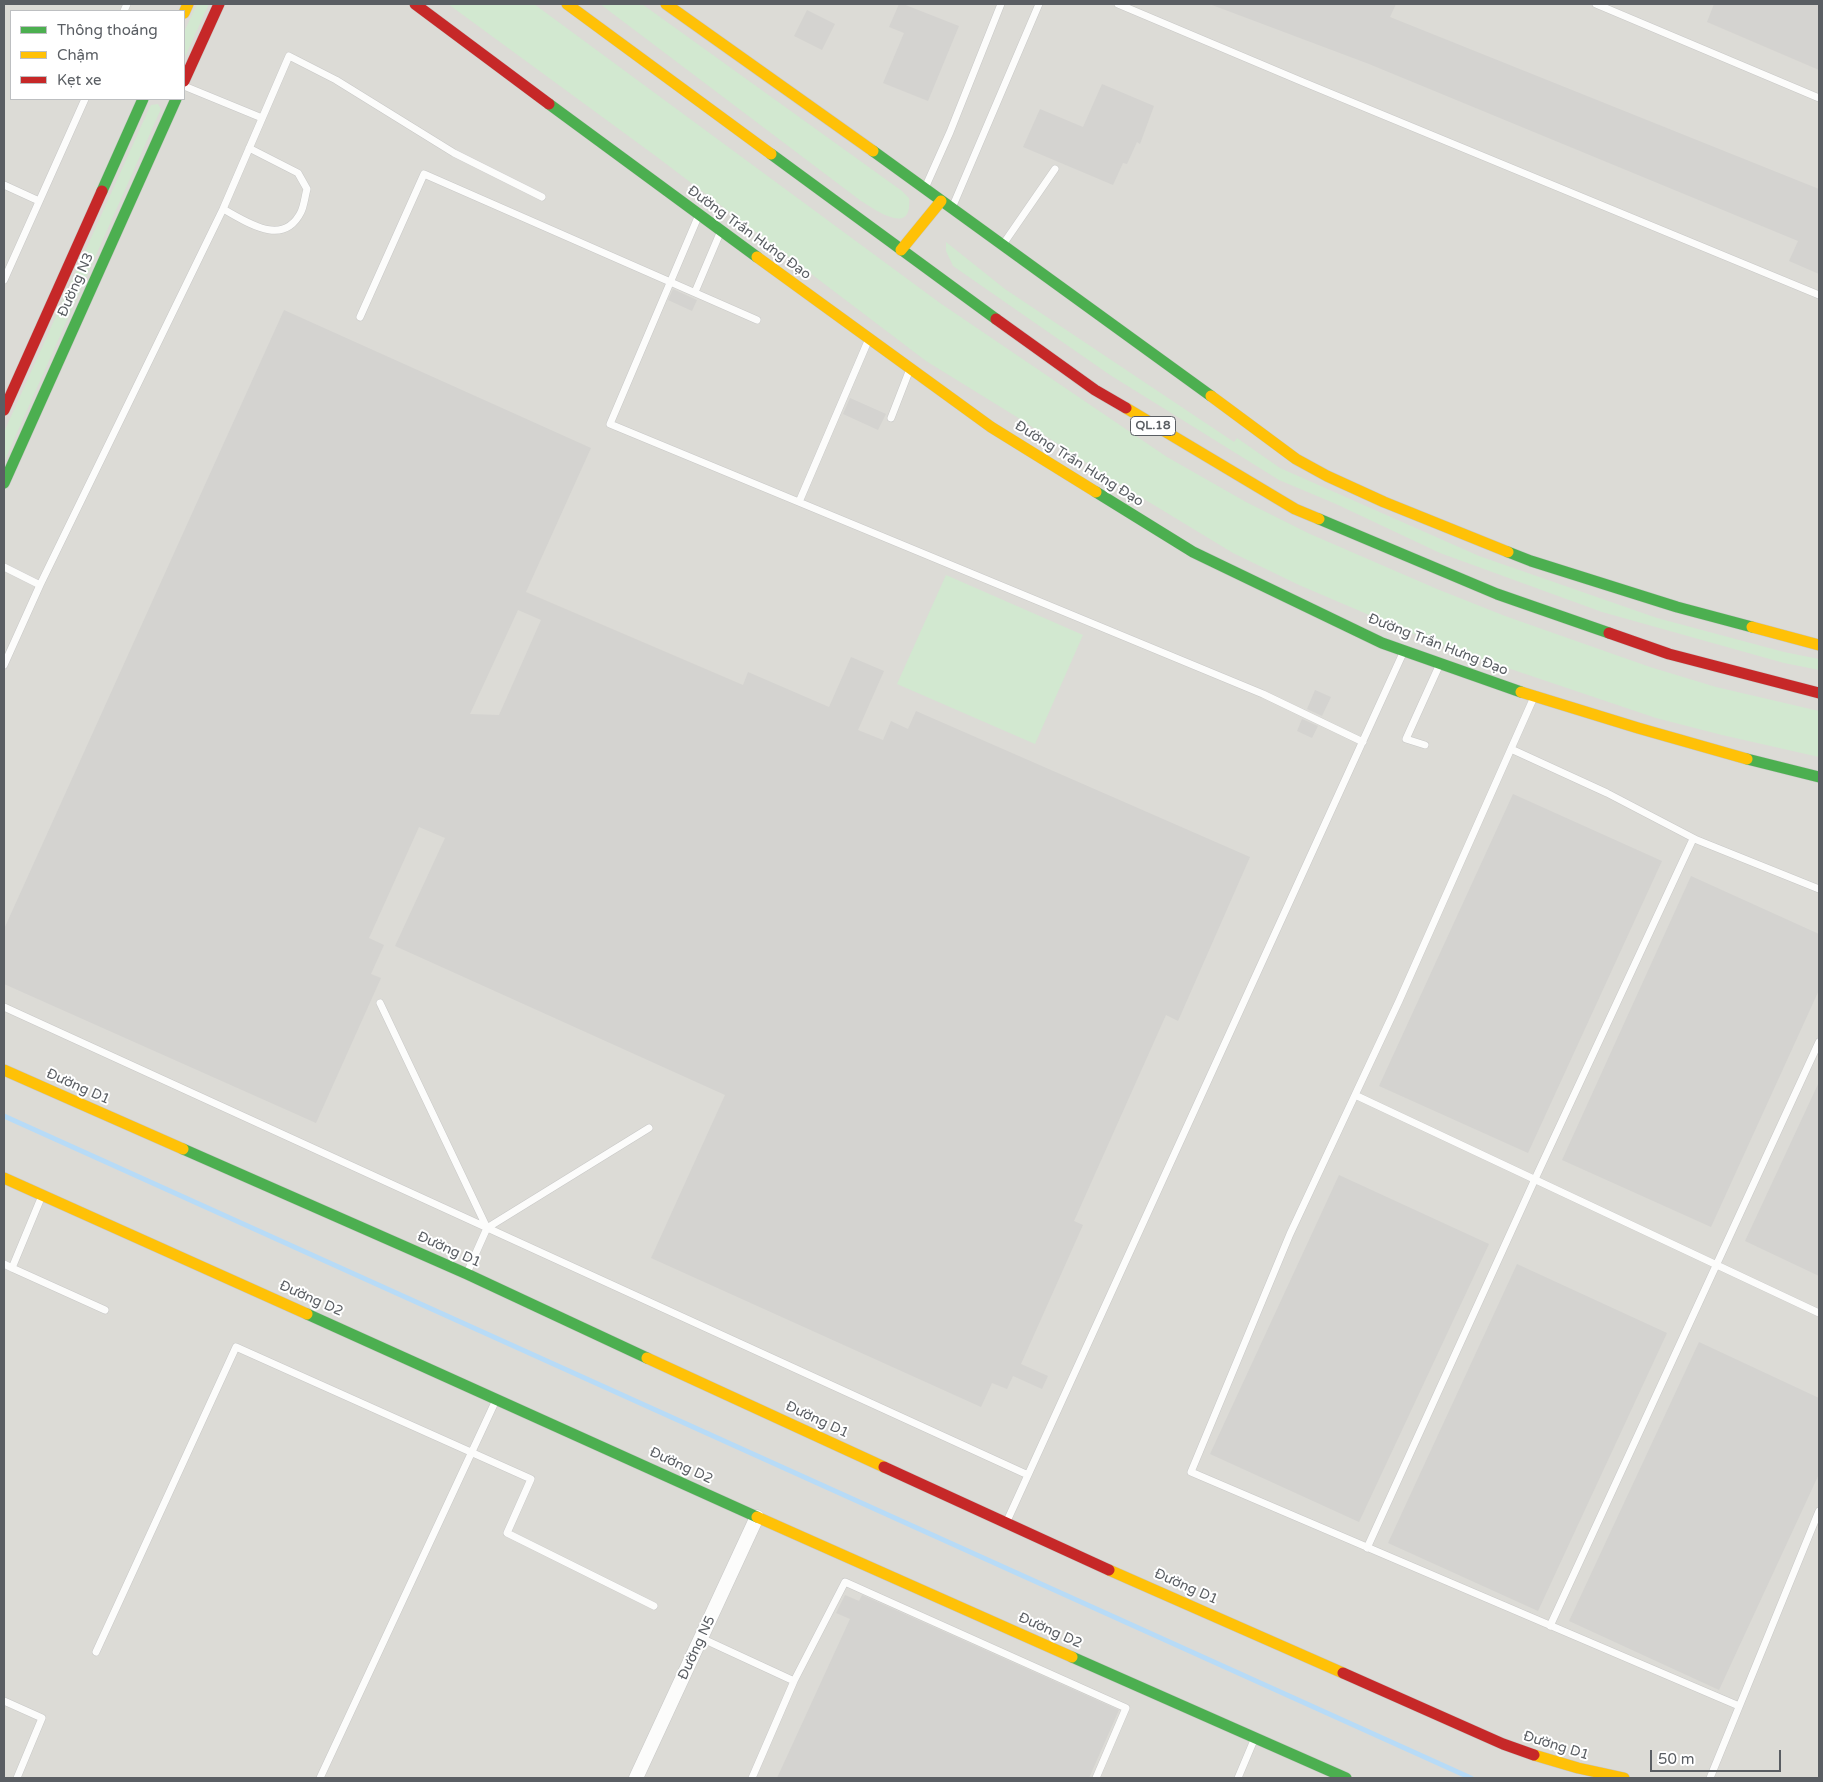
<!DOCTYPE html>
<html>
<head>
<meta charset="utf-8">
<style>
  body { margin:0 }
  #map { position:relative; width:1823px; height:1782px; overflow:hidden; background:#ebeae5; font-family:"Varela Round",sans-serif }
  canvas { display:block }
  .frame { position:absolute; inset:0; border:5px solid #5a5e63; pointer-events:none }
  .legend { position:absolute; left:10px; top:10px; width:175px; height:90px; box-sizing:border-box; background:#fff; border:1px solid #bdbfc1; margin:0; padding:6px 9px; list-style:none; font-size:15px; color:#5a5e63 }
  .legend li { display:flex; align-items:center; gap:10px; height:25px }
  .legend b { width:25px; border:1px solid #bdbfc1 }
  .scale { position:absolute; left:1650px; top:1750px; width:131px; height:22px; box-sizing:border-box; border:2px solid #5a5e63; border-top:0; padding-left:6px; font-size:15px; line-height:18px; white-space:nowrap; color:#5a5e63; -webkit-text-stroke:4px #fff; paint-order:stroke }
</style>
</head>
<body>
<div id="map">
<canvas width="1823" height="1782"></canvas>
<div class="frame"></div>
<ul class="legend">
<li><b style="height:6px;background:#4caf50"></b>Thông thoáng</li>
<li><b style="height:6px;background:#ffc107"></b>Chậm</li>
<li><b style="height:6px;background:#c62828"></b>Kẹt xe</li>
</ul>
<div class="scale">50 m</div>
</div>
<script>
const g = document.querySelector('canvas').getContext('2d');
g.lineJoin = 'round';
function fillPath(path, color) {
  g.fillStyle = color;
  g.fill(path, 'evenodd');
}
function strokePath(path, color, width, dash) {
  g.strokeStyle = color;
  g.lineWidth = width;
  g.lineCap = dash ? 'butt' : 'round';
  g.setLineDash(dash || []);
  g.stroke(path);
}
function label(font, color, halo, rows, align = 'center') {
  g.font = font + ' "Varela Round",sans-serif';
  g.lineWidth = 4;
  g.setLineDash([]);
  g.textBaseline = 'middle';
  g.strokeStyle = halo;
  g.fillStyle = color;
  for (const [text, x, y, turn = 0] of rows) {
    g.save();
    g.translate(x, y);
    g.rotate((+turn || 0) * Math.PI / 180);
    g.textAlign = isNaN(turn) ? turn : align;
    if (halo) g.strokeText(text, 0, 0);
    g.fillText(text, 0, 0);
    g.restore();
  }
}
fillPath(new Path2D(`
  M4,4H1819V1778H4ZM11,11H184V99H11Z`), '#dcdbd6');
fillPath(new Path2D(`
  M197,4H209L184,59V32Z
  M448,4H534L940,303L1167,457L1246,502L1310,534L1437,589L1505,616L1650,667L1716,687L1819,711V757L1722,735L1656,718L1481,659L1409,632L1299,585L1233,553L1111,479L1020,419L926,361L657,157Z
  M600,4H642L902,191L909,198C913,237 876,210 861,201Z
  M158,104L161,109L4,462V432L147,113L151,105Z
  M946,242L1005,289L1234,442L1237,438L1280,468L1479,556L1657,618L1784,652L1819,659V670L1784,663L1602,612L1440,553L1336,504L1279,480L1110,375L953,266L946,251Z
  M946,575L1083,635L1035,744L897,684Z`), '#d2e8d0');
strokePath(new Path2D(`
  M4,1116L1471,1778`), '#b7dbf7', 5);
fillPath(new Path2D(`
  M899,4H903L959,26L928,101L883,83L904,33L889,27Z
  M1212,4H1396L1390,17L1819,189V274L1789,261L1798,241L1369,64L1212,5Z
  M1714,4H1819V70L1707,22Z
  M807,10L835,24L822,50L794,36Z
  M1102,84L1154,106L1140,144L1137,142L1127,164L1123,163L1113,185L1023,147L1040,109L1083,127Z
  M673,289L697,300L692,311L668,300Z
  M284,310L591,448L526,592L743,685L748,672L829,707L851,657L884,671L858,730L883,740L891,721L908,729L916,711L1250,857L1178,1021L1166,1015L1074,1221L1083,1225L1021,1364L1048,1376L1042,1389L1013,1376L1007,1389L992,1383L981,1407L651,1258L725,1095L395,946L445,838L419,827L369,938L384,945L371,974L381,978L316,1123L4,984V929ZM518,610L541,620L499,715L470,714Z
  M850,398L886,414L878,430L843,414Z
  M1315,690L1331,697L1322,716L1307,709Z
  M1302,719L1318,726L1312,738L1297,731Z
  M1513,794L1662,861L1528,1153L1379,1086Z
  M1691,876L1819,934V990L1711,1227L1562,1160Z
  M1819,1082V1276L1745,1241Z
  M1339,1175L1489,1244L1359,1522L1210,1454Z
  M1517,1264L1667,1333L1538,1611L1388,1543Z
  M1699,1342L1819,1398V1474L1719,1690L1569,1621Z
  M845,1595L859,1601L862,1595L1119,1710L1089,1778H777L850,1619L836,1613Z`), '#d4d3d0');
const lane = new Path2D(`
  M1118,4L1303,82L1819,295
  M1596,4L1819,98
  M124,11L127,4
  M184,86L262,118
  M4,185L39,201
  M925,188L950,132L1001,4
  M952,208L1039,4
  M223,209C247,222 283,248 301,212C304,206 305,196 307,189L298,173L249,148
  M698,217L610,424L1263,694L1363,742
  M1004,243L1055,169
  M4,280L85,99
  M695,292L720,233
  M360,317L424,174L757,320
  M891,418L910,369
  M799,502L868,341
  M4,567L40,585
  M4,665L40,585L223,209L289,56L336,80L454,153L542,197
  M1534,697L1399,1001L1290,1234L1191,1472L1739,1706
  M1425,745L1406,739L1439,666
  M1511,749L1607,793L1697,840L1819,889
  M380,1003L487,1228
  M4,1007L1028,1475
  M1355,1095L1819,1313
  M4,1264L12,1268L41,1198
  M12,1268L105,1310
  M467,1273L487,1228L649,1128
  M1007,1521L1403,653
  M1367,1548L1535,1179L1693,839
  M1550,1626L1819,1042
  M701,1638L794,1681
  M96,1652L236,1347L531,1479L507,1533L654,1606
  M4,1701L42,1718L17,1778
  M320,1778L496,1400
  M752,1778L794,1681L845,1582L1126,1708L1096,1778
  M1238,1778L1254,1740
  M1710,1778L1819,1511`);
const street = new Path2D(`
  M636,1778L757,1517`);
const fast = new Path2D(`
  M549,104L757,257
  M873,151L1211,396
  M771,154L996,319
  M102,191L143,99
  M4,483L176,99
  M1096,492L1193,552L1382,643L1521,692
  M1319,519L1497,594L1609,633
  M1508,552L1531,561L1677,607L1752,627
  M1747,759L1819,777
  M183,1149L467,1274L647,1358
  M307,1314L757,1517
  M1072,1657L1346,1778`);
const slow = new Path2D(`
  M567,4L771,154
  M666,4L873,151
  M184,13L188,4
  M901,250L941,201
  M757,257L991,427L1096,492
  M1211,396L1296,459L1327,476L1384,502L1508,552
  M1126,408L1295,509L1319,519
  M1752,627L1819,645
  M1521,692L1638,728L1747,759
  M4,1070L183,1149
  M4,1178L307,1314
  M647,1358L884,1467
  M757,1517L1072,1657
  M1109,1570L1343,1673
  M1534,1755L1578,1768L1624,1778`);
const jam = new Path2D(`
  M415,4L549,104
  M184,81L219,4
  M996,319L1095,390L1126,408
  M4,410L102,191
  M1609,633L1669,654L1819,693
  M884,1467L1109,1570
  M1343,1673L1503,1744L1534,1755`);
strokePath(lane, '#c8c8c7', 8);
strokePath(street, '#c8c8c7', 15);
strokePath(fast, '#c7c7c5', 12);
strokePath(slow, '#c7c7c5', 12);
strokePath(jam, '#c7c7c5', 12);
strokePath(lane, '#fcfcfb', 7);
strokePath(street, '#fcfcfb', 14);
strokePath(fast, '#4caf50', 11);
strokePath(slow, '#ffc107', 11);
strokePath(jam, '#c62828', 11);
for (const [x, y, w] of [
  [1153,426,45]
]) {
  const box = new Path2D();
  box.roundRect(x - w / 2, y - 9.5, w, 19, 4);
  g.fillStyle = '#fff';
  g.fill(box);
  strokePath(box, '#5a5e63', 1);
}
label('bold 12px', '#5a5e63', null, [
  ["QL.18",1153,426]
]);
label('14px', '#5a5e63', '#fff', [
  ["Đường Trần Hưng Đạo",749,233,36],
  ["Đường N3",76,285,-66],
  ["Đường Trần Hưng Đạo",1079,464,32],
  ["Đường Trần Hưng Đạo",1438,645,21],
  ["Đường D1",78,1087,24],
  ["Đường D1",449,1250,24],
  ["Đường D2",311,1299,24],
  ["Đường D1",817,1420,25],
  ["Đường D2",681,1466,25],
  ["Đường D1",1186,1587,24],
  ["Đường D2",1050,1631,24],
  ["Đường N5",697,1648,-65],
  ["Đường D1",1556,1746,17]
]);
</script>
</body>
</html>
